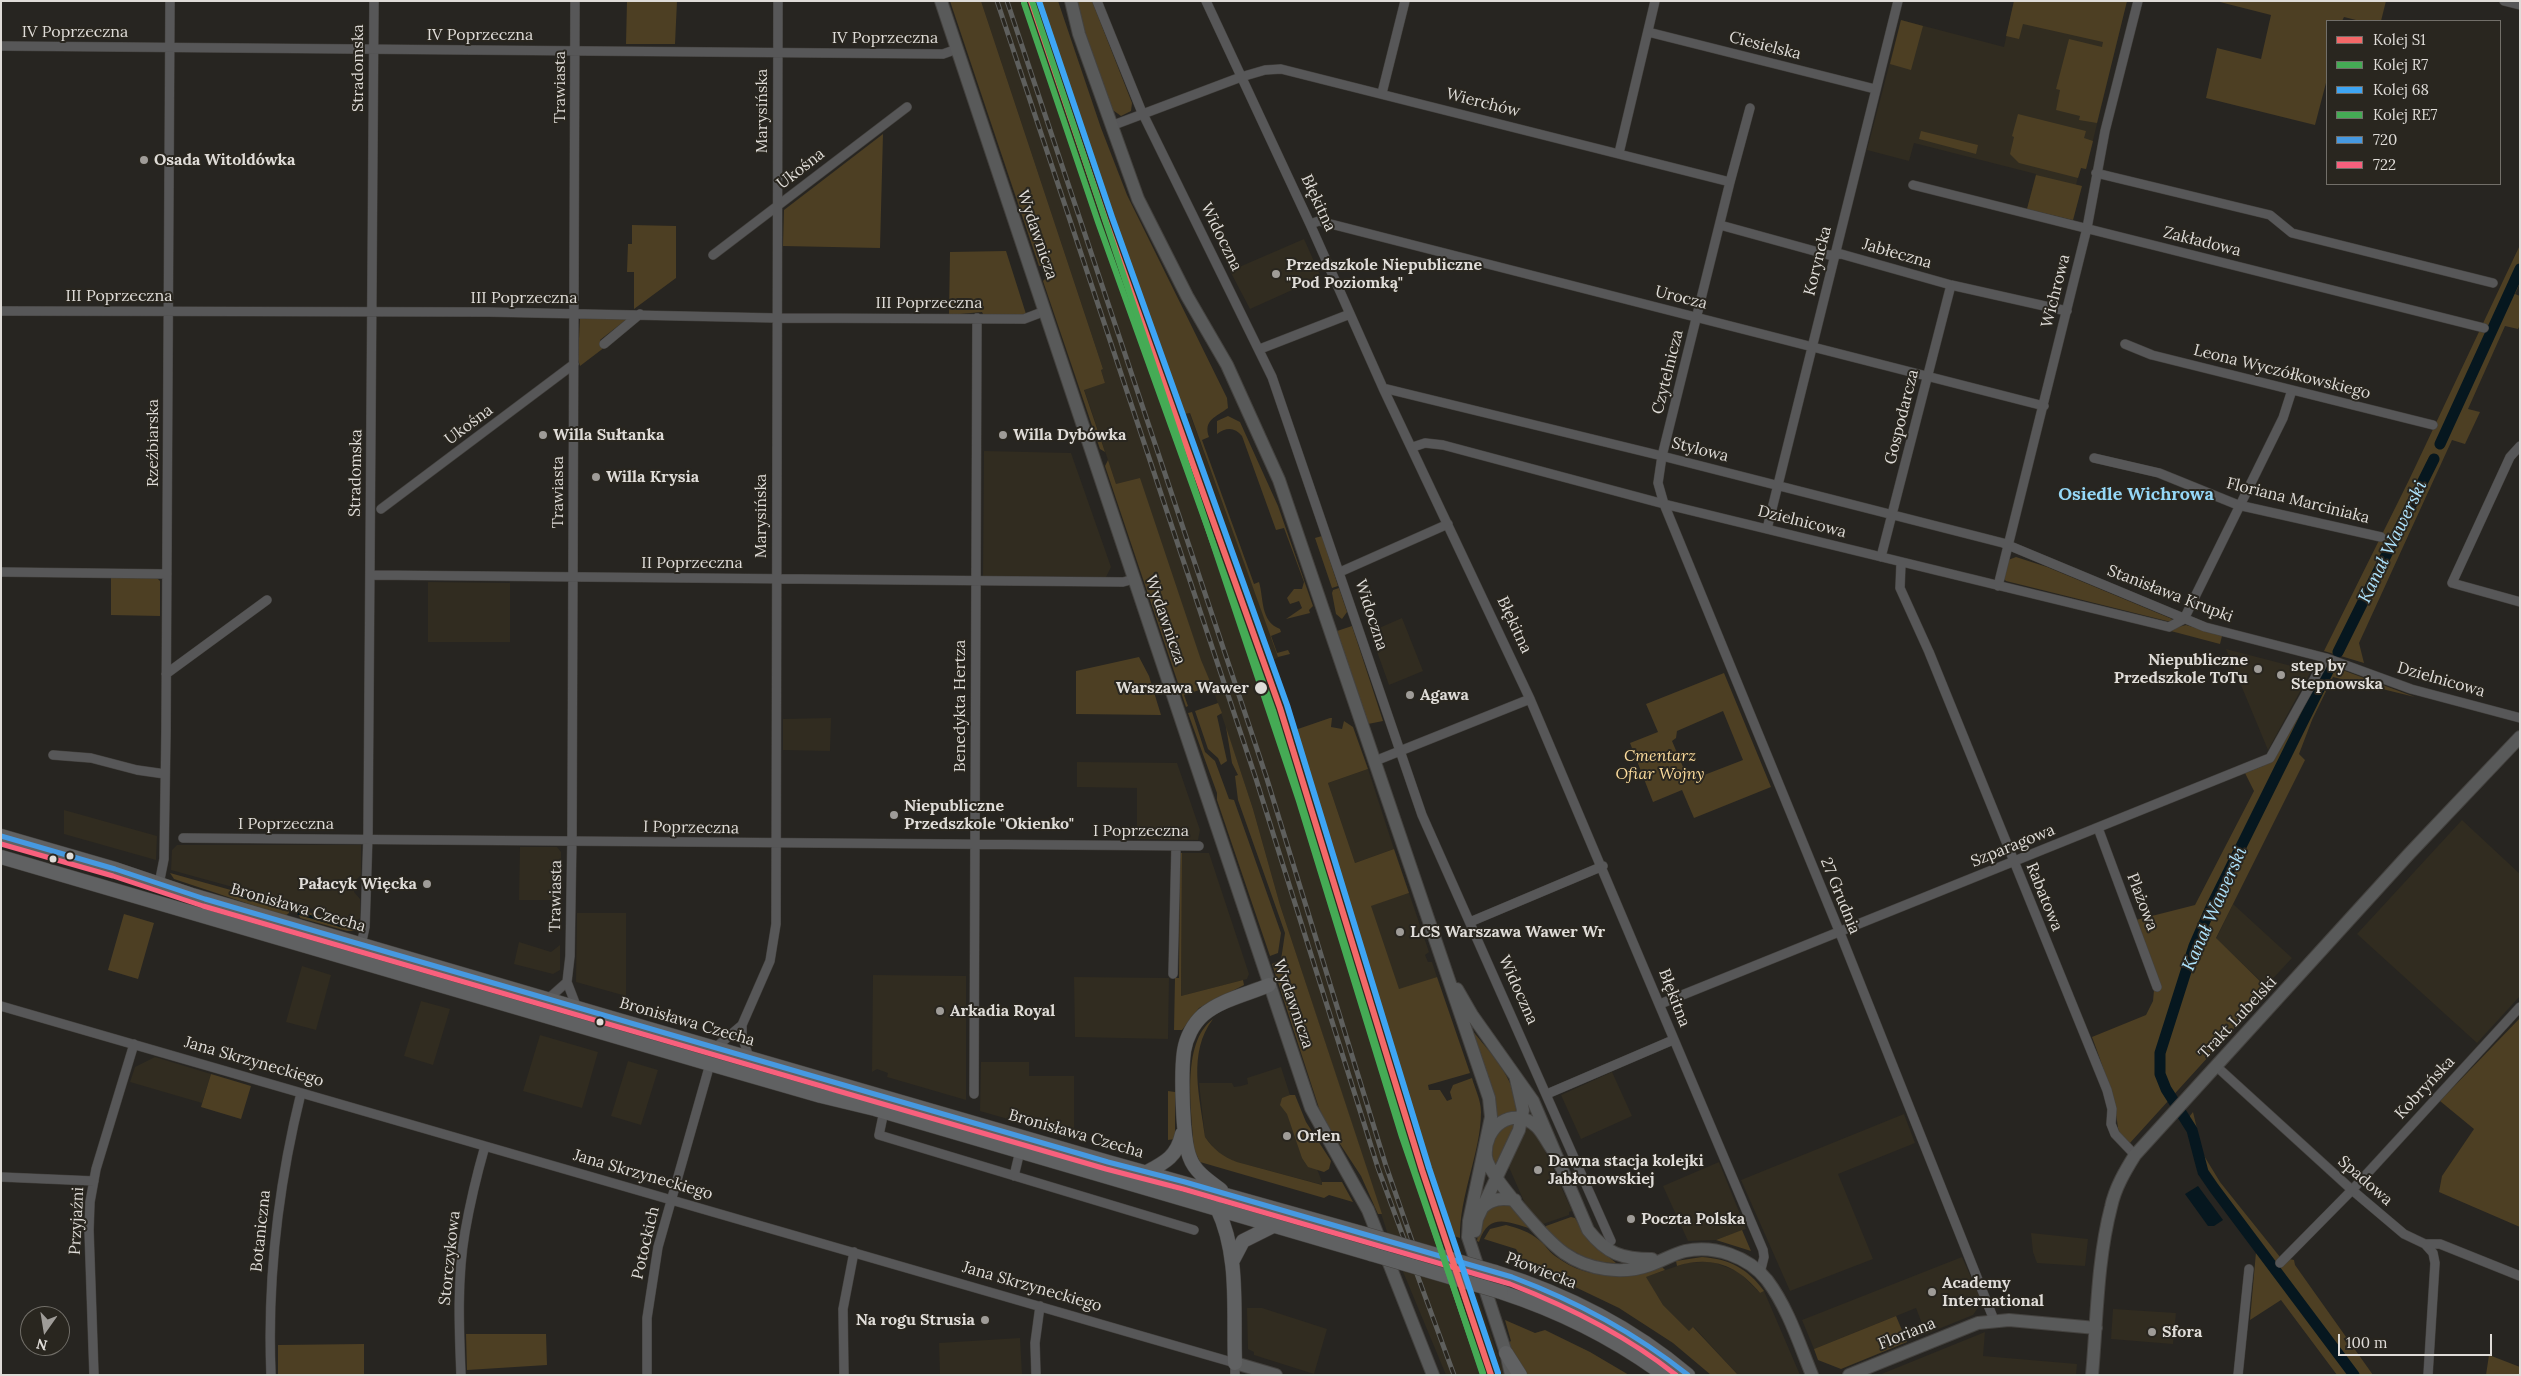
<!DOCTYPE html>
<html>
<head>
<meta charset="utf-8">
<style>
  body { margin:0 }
  #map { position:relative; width:2521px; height:1376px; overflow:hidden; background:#272521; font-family:Lora,serif }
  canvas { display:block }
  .frame { position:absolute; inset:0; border:2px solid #dfdcd8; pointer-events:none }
  .legend { position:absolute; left:2326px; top:20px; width:175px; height:165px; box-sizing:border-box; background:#29261f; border:1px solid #726f69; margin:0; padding:6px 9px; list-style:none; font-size:15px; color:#dfdcd8 }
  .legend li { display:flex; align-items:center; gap:10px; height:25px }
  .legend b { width:25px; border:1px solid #726f69 }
  .north { position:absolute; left:20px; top:1306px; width:50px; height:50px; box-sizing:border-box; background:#29261f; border:1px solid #726f69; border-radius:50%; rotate:193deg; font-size:14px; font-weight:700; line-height:20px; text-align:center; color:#dfdcd8 }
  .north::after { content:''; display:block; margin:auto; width:18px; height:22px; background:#9f9c98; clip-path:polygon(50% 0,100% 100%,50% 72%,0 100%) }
  .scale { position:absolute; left:2338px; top:1334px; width:154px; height:22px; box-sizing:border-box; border:2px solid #dfdcd8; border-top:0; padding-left:6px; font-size:15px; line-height:18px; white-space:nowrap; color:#dfdcd8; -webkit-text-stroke:4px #29261f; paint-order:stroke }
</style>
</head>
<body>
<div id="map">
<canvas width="2521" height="1376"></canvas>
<div class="frame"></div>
<ul class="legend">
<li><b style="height:6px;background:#f46868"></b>Kolej S1</li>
<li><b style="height:6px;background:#45ab55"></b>Kolej R7</li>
<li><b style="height:6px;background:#3ea5f4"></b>Kolej 68</li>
<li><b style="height:6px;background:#45ab55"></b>Kolej RE7</li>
<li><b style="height:6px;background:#4699e1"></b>720</li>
<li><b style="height:6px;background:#f8607d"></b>722</li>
</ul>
<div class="north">N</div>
<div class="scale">100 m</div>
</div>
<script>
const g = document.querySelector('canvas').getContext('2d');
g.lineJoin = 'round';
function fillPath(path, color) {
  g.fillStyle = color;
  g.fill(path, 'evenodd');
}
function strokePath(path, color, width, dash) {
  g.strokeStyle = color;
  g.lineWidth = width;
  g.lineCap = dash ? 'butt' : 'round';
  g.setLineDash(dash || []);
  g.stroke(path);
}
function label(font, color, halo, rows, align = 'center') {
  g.font = font + ' Lora,serif';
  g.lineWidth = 4;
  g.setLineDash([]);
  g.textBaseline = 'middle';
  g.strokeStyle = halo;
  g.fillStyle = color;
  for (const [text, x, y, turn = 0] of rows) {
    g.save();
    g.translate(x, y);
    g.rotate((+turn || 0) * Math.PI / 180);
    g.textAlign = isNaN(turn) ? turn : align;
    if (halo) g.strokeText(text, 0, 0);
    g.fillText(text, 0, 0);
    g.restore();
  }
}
fillPath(new Path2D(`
  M981,1H1038L1139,299L1184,414L1189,412L1279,657L1273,660L1278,675L1274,677L1295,730L1351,912L1409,893L1429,952L1425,955L1428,962H1432L1437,977L1376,998L1451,1232L1456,1236L1505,1375H1446L1389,1238L1280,905L1253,809L1212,686L1116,484L1084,389L1105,383L1101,370L1103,369Z
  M2014,1H2127L2086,169L2081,168L2078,177L2076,185L2082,186L2073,220L2027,209L2036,174L1914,143L1909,161L1867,150L1901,20L2004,47Z
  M1304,239L1321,277L1250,309L1230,271Z
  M984,451L1071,453L1111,567L1106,577L983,576Z
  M428,582L510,583V642H428Z
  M1402,618L1423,671L1389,685L1370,632Z
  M2226,649L2307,670L2310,673L2268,750Z
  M831,718L830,751L783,750V719Z
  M1077,762L1177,763L1200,830L1198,840L1137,839V788L1077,787Z
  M1368,769L1394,849L1355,863L1328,783Z
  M64,810L157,836L156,860L64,834Z
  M2462,820L2520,874V996L2477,1043L2357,934Z
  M177,845H361V875L354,882V892L360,899V918L356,921L171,870L172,850Z
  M520,847H557L561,852V900H519Z
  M1182,853H1209L1249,974L1247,979L1181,996Z
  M2233,904L2292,958L2266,986L2216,939Z
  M577,913H626V996L576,982Z
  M519,942L551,952L560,945V970L553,974L514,964Z
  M302,966L331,975L316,1030L286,1022Z
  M873,975L966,976V1100L887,1077L888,1073L877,1069L872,1072Z
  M1074,977L1169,978L1168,1039L1075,1037Z
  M421,1001L450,1009L433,1065L404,1056Z
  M540,1035L598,1052L582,1108L523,1091Z
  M155,1057L211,1074L202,1103L130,1082L135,1067Z
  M628,1061L658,1070L641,1125L611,1116Z
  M981,1062H1029V1076H1074V1138L980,1111Z
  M1281,1067L1290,1095L1323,1185L1229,1160L1217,1152L1205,1137L1199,1083H1232L1234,1087L1241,1086L1248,1084L1247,1078Z
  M1612,1072L1632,1116L1581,1139L1561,1095Z
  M1904,1114L1915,1143L1838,1174L1873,1259L1790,1291L1741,1180Z
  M1526,1126L1540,1140L1572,1211L1569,1212V1215L1543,1224L1530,1215L1508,1165Z
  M1719,1162L1746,1229L1716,1240L1688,1241L1663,1186Z
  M2031,1233L2088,1239L2085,1266L2037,1263L2033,1252Z
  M1962,1257L1982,1302L1973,1315L1926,1334L1916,1308L1814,1349L1802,1320Z
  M1702,1262H1713L1739,1272L1760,1293L1764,1291L1800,1375H1738L1694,1327L1689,1331L1663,1305L1645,1277L1686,1263Z
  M1247,1308H1262L1327,1329L1314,1374L1254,1355V1352L1248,1349Z
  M2113,1309L2176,1313L2173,1344L2111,1339Z
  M1985,1332L1983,1356L2077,1364L2076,1375H1879Z
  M1020,1338L1022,1375H940L939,1343Z`), '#312c20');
fillPath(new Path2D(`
  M627,1H677L675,44H626Z
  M950,1H981L1103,369L1101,370L1105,383L1084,390L1105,452L1100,449L1043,281L1047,277L1043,266H1039Z
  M1038,1H1058L1101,128L1127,195L1227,398L1228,408C1216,417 1203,420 1209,437L1202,440L1254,584L1259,582C1264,599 1260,621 1280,629L1281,632L1271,636L1277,653L1288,650L1290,654L1278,657L1190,413L1184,414L1139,299Z
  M1076,1H1092L1132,103L1131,111L1121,116L1110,108L1088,45Z
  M2014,1H2127L2097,123L2079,120L2080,116L2056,110L2060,90L2056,89L2069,39L2102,47L2103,42L2023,24L2019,39L2006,36Z
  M2216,1H2386L2381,21H2360L2344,17L2342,21H2327V79L2315,125L2206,98L2217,48L2261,59L2271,15Z
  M1901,20L1923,26L1911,70L1890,64Z
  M2018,114L2086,131L2084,138L2093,141L2086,169L2081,168L2078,178L2019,163L2010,154L2014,137L2012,136Z
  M1921,131L1978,145L1976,154L1919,139Z
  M883,134L880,248L783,246L784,210Z
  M2036,175L2082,186L2073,220L2027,209Z
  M632,225L676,226V278L634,309V272H627L628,244H632Z
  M2520,245V283L2515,294L2520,296V325L2518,329L2505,326L2468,409L2480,412L2465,444L2452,440L2359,643L2364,663L2324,651L2409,480Z
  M1006,251L1026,314H983L982,312L949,315L950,252Z
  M580,318L627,319L600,340L605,347L580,366L578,359Z
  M1228,416L1240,422L1278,506L1313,606L1309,610L1310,613L1286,619L1302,608L1299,601L1290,604L1287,598L1294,589H1302L1304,582L1284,528L1276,530L1242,436C1235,427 1226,427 1217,434V421Z
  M1108,460L1116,484L1140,478L1201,660L1212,686L1184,695L1188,706L1186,707L1105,466Z
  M1322,536L1338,586L1332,588L1315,538Z
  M2016,557L2047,567L2172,619L2171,622L2006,581L2004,579L2008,560Z
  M111,578H157L160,581V616L111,615Z
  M1339,588L1347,612L1342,619L1336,614L1332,593L1333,590Z
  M2186,625L2222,636L2220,644L2167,630Z
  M1352,626L1383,721L1368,724L1337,631Z
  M1139,657L1149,676L1161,715L1076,714V671Z
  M2329,665L2415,697L2333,677L2312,720L2299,754L2305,760L2216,938L2269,990L2129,1144L2119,1134C2115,1100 2104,1069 2092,1037L2146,1015L2153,1001L2154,990L2136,920L2195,905L2254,791L2245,773L2263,766L2272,759L2323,670Z
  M1724,673L1771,787L1694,818L1682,790L1653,802L1630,743L1658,732L1646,704ZM1723,711L1743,760L1699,777L1691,773L1686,774L1672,741L1676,738L1677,731Z
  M1218,703L1222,713L1217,716L1227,761L1221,765L1218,758L1208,749L1195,711Z
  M1192,712L1205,752L1215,761L1229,799L1234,800L1281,933L1278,953L1270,956L1217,800V793L1188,713Z
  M1330,718H1332L1331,727L1342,729L1344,721L1353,727L1368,769L1328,783L1355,863L1394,849L1409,893L1371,906L1399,989L1437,977L1470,1073L1428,1085L1429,1090H1440L1447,1101L1452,1099L1450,1092L1453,1085L1472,1078C1475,1089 1481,1100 1481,1112C1481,1152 1459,1196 1460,1238L1451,1235L1375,998L1295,730Z
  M1226,727L1253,809L1280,905L1382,1214H1378L1361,1176L1325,1121L1319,1108L1272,964L1281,960L1285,933L1238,800L1235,776L1238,775L1232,763Z
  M1180,853H1182L1181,996L1243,980L1244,985L1199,1008L1182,1030H1174L1175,978H1179Z
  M170,873L288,906L289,913L285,916L174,879Z
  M297,909L361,927L357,931H347L300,918Z
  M124,914L154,923L138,979L108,970Z
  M2520,1018V1227L2439,1192L2442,1176L2474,1129L2440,1101Z
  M1213,1019C1187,1053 1200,1097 1205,1137C1213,1149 1223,1157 1237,1162L1322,1185V1182H1342L1353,1202L1329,1195L1324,1198L1200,1162L1194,1149C1192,1113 1180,1043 1213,1019Z
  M1467,1024C1487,1050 1518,1078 1516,1113H1506L1497,1117L1491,1084Z
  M211,1074L251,1086L241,1119L201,1107Z
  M1168,1091L1175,1092V1139L1168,1140Z
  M1290,1095H1295L1306,1122L1331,1161L1329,1169L1324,1172L1308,1167L1302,1158L1287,1114L1280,1105L1282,1098Z
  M2193,1112L2203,1154L2220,1182L2280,1257L2294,1260L2295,1265L2373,1375H2337L2281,1300L2250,1320L2256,1252L2198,1174L2186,1121Z
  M1509,1123L1516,1124L1496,1168L1490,1149L1493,1135Z
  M1508,1204L1514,1207L1531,1229C1508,1222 1489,1212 1479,1242L1477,1241L1480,1220L1492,1205Z
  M1571,1217L1575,1218L1588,1240L1616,1263C1588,1264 1565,1247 1545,1230L1546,1226Z
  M1506,1225C1518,1228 1530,1232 1539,1240C1545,1244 1548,1251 1555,1256C1590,1282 1622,1277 1662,1267L1665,1270L1646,1277L1663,1305L1689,1331L1693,1327L1738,1375H1711L1673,1343L1619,1308L1523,1262L1516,1249L1484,1239L1490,1229Z
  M1742,1230L1751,1251L1716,1240Z
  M1702,1257C1730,1259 1748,1269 1764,1291L1760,1293C1738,1266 1712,1255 1677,1266L1676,1261Z
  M1896,1316L1907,1342L1841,1369L1818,1360L1814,1349Z
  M1505,1320L1535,1333L1545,1330L1590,1352L1629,1375H1525L1508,1343L1511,1341Z
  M466,1334H546L547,1365L467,1370Z
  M364,1344V1375H278V1345Z
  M2489,1355L2520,1367V1375H2486Z`), '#4d3f23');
fillPath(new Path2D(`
  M2198,1186L2223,1220L2214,1226H2208L2185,1194Z`), '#06171f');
strokePath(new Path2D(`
  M237,895L286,909
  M298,913L342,926`), '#06171f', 3);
strokePath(new Path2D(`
  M2440,444L2520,269
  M2338,652L2434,459
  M2329,669L2212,905L2194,946L2160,1053V1074L2166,1089L2192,1130L2203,1172L2214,1188L2354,1375`), '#06171f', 11);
const street = new Path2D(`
  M575,1L572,836L570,956L567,982L577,1008
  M1097,1L1141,110L1272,377L1422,815L1611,1241
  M1206,1L1310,224L1383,388L1530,699L1763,1250L1764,1257L1760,1273
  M2504,1L2520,5
  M1648,32L1875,89
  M1,46L943,54L957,49
  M1382,93L1405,1
  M1111,126L1241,77L1265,70L1281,69L1730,182L1662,456L1658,483L1664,504L1842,938L1994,1320
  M1619,153L1655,1
  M2096,173L2270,215L2292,233L2493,283
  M1730,182L1750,108
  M1913,185L2484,328
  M1310,224L1319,221L2044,406
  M1720,225L1829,255L1841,254L1951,285L2067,311
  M713,255L907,107
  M1,311L488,312L776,318L1024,319L1045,311
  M604,344L640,314
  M2125,344L2152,355L2433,425
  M1260,349L1350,314
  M1383,388L1662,456L2003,543L2205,627L2326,658L2411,689L2520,718
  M2520,446L2510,457L2452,583L2520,602
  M1413,447L1425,443L1443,445L1664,504L2169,627L2184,619L2283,418L2292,390
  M2094,458L2159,473L2238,505L2381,537
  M381,509L574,364
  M1767,529L1898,1
  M1881,557L1951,285
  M1901,563L1900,588L1929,652L2107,1090L2112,1109L2111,1124L2115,1134L2135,1155
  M1,572L167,574
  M1340,572L1448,524
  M370,575L1123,582L1134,579
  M1998,586L2087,228L2105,131L2138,1
  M166,674L267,600
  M53,755L91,758L137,770L165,774
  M1375,761L1530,699
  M2098,828L2157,987
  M183,838L1199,846
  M159,884L164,859L166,731L170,1
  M1470,922L1603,866
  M361,945L365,927L368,835L374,1
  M1173,974L1176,846
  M548,999L567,982
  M1660,1004L2270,758L2326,658
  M1,1006L1235,1363V1375
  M742,1025V1035L749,1058
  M715,1048L742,1025L770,961L776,924L778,1
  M2216,1066L2352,1190L2404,1234L2425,1244H2440L2520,1276
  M974,1094L977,318
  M1547,1094L1673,1040
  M884,1111L879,1135L1194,1230
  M1014,1176L1020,1151
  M1,1177L94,1181
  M2425,1244L2433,1253L2435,1263L2428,1375
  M2280,1263L2352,1190L2520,1007
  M94,1375L89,1230L90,1202L96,1169L134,1044
  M271,1375C267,1279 278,1186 301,1093
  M461,1375C459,1328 457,1278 465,1232C470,1203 477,1174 485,1146
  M647,1375V1318L658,1247L710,1064
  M844,1375L843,1309L854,1252
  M1036,1375L1035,1343L1040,1306
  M2238,1375L2249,1269`);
const secondary = new Path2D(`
  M941,1L1311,1108L1368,1210L1433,1375
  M1071,1L1079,34L1138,199L1187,296L1227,365L1279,480L1489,1098L1491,1117L1469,1221L1468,1237L1506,1353L1511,1375
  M1457,989L1472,1015L1533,1101L1588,1230C1607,1254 1622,1259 1652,1259
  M1552,1149C1547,1142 1543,1133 1537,1127C1513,1104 1483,1127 1486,1157C1489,1176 1546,1240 1564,1253C1588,1270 1622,1275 1650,1265C1662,1261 1673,1254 1685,1251C1714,1245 1748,1256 1767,1280C1788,1308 1799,1343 1812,1375
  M1482,1208C1492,1198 1502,1198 1515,1200
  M1475,1231L1477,1219L1519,1130L1523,1110L1516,1079
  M1235,1363L1276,1375
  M1849,1375L1978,1323L2009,1320L2096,1328
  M2092,1375C2097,1320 2097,1261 2111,1207C2115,1188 2125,1171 2135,1155L2409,854L2520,737`);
const primary = new Path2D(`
  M1,836L115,869L192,895L608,1017L1108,1162L1365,1234
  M1,857L710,1064L821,1096L875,1109L1371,1254
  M1147,1172C1166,1162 1177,1156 1182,1134
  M1221,1190C1209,1181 1195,1172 1190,1158C1182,1139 1181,1072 1184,1051C1186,1038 1193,1024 1203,1015C1220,1000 1248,994 1269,985
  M1217,1208C1240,1256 1233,1311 1235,1363
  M1233,1260L1243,1241L1273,1226
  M1495,1272C1566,1294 1631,1327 1688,1375
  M1501,1292C1559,1311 1614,1338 1664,1375
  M1506,1353L1520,1375`);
strokePath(street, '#44423f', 10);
strokePath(secondary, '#44423f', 14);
strokePath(primary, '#44423f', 15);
strokePath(street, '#575758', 9);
strokePath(secondary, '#595a5a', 12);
strokePath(primary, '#606162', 14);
const rail = new Path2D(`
  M997,1L1256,779L1378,1168L1454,1375
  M1007,1L1266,776L1386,1166L1418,1258`);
strokePath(rail, '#5e5f5d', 5);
strokePath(rail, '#29261f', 3, [9]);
const primaryBridge = new Path2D(`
  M1365,1234L1495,1272
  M1371,1254L1501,1292`);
strokePath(primaryBridge, '#44423f', 15, []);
strokePath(primaryBridge, '#606162', 14);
strokePath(new Path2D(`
  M1,836L115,869L205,899L1108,1162L1185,1182L1512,1277C1576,1301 1634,1332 1688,1375`), '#4699e1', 5);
strokePath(new Path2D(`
  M1,844L113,876L203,906L1106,1169L1183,1189L1510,1284C1569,1307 1626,1335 1676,1375`), '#f8607d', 5);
strokePath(new Path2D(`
  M1031,1L1105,219L1280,708L1422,1170L1491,1375`), '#f46868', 6);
strokePath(new Path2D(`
  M1024,3L1098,222L1273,710L1415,1172L1483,1375`), '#45ab55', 6);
strokePath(new Path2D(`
  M1039,1L1112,217L1287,705L1429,1168L1498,1373`), '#3ea5f4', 6);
strokePath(new Path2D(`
  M1032,1L1299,801L1402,1137L1483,1373`), '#45ab55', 6);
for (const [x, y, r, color] of [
  [144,160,5,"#9f9c98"],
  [1276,274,5,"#9f9c98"],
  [543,435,5,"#9f9c98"],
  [1003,435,5,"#9f9c98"],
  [596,477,5,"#9f9c98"],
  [2258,669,5,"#9f9c98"],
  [2281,675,5,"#9f9c98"],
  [1261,688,7,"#dfdcd8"],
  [1410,695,5,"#9f9c98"],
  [894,815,5,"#9f9c98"],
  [70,856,4.5,"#dfdcd8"],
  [53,859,4.5,"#dfdcd8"],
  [427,884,5,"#9f9c98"],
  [1400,932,5,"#9f9c98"],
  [940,1011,5,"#9f9c98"],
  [600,1022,4.5,"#dfdcd8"],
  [1287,1136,5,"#9f9c98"],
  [1538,1170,5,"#9f9c98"],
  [1631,1219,5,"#9f9c98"],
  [1932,1292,5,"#9f9c98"],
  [985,1320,5,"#9f9c98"],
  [2152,1332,5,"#9f9c98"]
]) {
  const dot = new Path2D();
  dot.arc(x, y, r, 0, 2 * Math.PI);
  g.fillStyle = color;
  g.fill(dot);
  strokePath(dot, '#29261f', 2);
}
label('16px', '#dfdcd8', '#29261f', [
  ["IV Poprzeczna",75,32],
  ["IV Poprzeczna",480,35],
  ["IV Poprzeczna",885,38],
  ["Ciesielska",1765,46,14],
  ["Stradomska",358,68,-90],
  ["Trawiasta",560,87,-90],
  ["Wierchów",1483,103,14],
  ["Marysińska",762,111,-90],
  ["Ukośna",801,169,-38],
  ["Błękitna",1318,203,65],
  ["Wydawnicza",1037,235,71],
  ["Widoczna",1221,237,64],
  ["Zakładowa",2202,242,14],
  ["Jabłeczna",1897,254,16],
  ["Koryncka",1818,261,-76],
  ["Wichrowa",2056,291,-76],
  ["III Poprzeczna",119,296],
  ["III Poprzeczna",524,298],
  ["Urocza",1681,298,14],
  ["III Poprzeczna",929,303],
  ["Czytelnicza",1668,372,-76],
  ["Leona Wyczółkowskiego",2282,372,14],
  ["Gospodarcza",1902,417,-76],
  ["Ukośna",469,425,-37],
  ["Rzeźbiarska",153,443,-90],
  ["Stylowa",1700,450,14],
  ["Stradomska",356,473,-89],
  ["Trawiasta",558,492,-90],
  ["Floriana Marciniaka",2298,501,14],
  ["Marysińska",761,516,-90],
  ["Dzielnicowa",1802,522,14],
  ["II Poprzeczna",692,563],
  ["Stanisława Krupki",2170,594,21],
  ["Widoczna",1371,615,72],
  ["Wydawnicza",1165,620,71],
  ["Błękitna",1514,625,65],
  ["Dzielnicowa",2441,680,16],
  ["Benedykta Hertza",960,706,-90],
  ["I Poprzeczna",286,824],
  ["I Poprzeczna",691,828,1],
  ["I Poprzeczna",1141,831],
  ["Szparagowa",2013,846,-22],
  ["Trawiasta",556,896,-89],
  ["27 Grudnia",1840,896,68],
  ["Rabatowa",2044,897,68],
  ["Plażowa",2142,902,69],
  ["Bronisława Czecha",298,908,16],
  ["Widoczna",1518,990,66],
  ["Błękitna",1674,998,69],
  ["Wydawnicza",1293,1004,71],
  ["Trakt Lubelski",2238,1018,-47],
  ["Bronisława Czecha",687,1022,16],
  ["Jana Skrzyneckiego",254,1062,16],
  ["Kobryńska",2425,1088,-47],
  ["Bronisława Czecha",1076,1134,16],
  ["Jana Skrzyneckiego",643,1175,16],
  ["Spadowa",2365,1181,41],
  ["Przyjaźni",77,1221,-87],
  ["Botaniczna",261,1231,-84],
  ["Potockich",646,1243,-77],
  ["Storczykowa",450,1258,-84],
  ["Płowiecka",1541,1271,21],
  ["Jana Skrzyneckiego",1032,1287,16],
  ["Floriana",1907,1334,-22]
]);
label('bold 16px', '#dfdcd8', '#29261f', [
  ["Osada Witoldówka",154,160],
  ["Przedszkole Niepubliczne",1286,265],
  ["\"Pod Poziomką\"",1286,283],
  ["Willa Sułtanka",553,435],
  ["Willa Dybówka",1013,435],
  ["Willa Krysia",606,477],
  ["Niepubliczne",2248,660,"right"],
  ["Przedszkole ToTu",2248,678,"right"],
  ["step by",2291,666],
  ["Stepnowska",2291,684],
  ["Agawa",1420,695],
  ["Niepubliczne",904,806],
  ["Przedszkole \"Okienko\"",904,824],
  ["Pałacyk Więcka",417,884,"right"],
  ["LCS Warszawa Wawer Wr",1410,932],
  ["Arkadia Royal",950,1011],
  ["Orlen",1297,1136],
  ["Dawna stacja kolejki",1548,1161],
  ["Jabłonowskiej",1548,1179],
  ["Poczta Polska",1641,1219],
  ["Academy",1942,1283],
  ["International",1942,1301],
  ["Na rogu Strusia",975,1320,"right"],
  ["Sfora",2162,1332]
], 'left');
label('bold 16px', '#dfdcd8', '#29261f', [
  ["Warszawa Wawer",1249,688]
], 'right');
label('italic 16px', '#fbdb9c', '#29261f', [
  ["Cmentarz",1660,756],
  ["Ofiar Wojny",1660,774]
]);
label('bold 18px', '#95d7f7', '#29261f', [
  ["Osiedle Wichrowa",2136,495]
]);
label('italic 18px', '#aee3fd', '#29261f', [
  ["Kanał Wawerski",2393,542,-64],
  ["Kanał Wawerski",2215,909,-66]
]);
</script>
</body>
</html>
